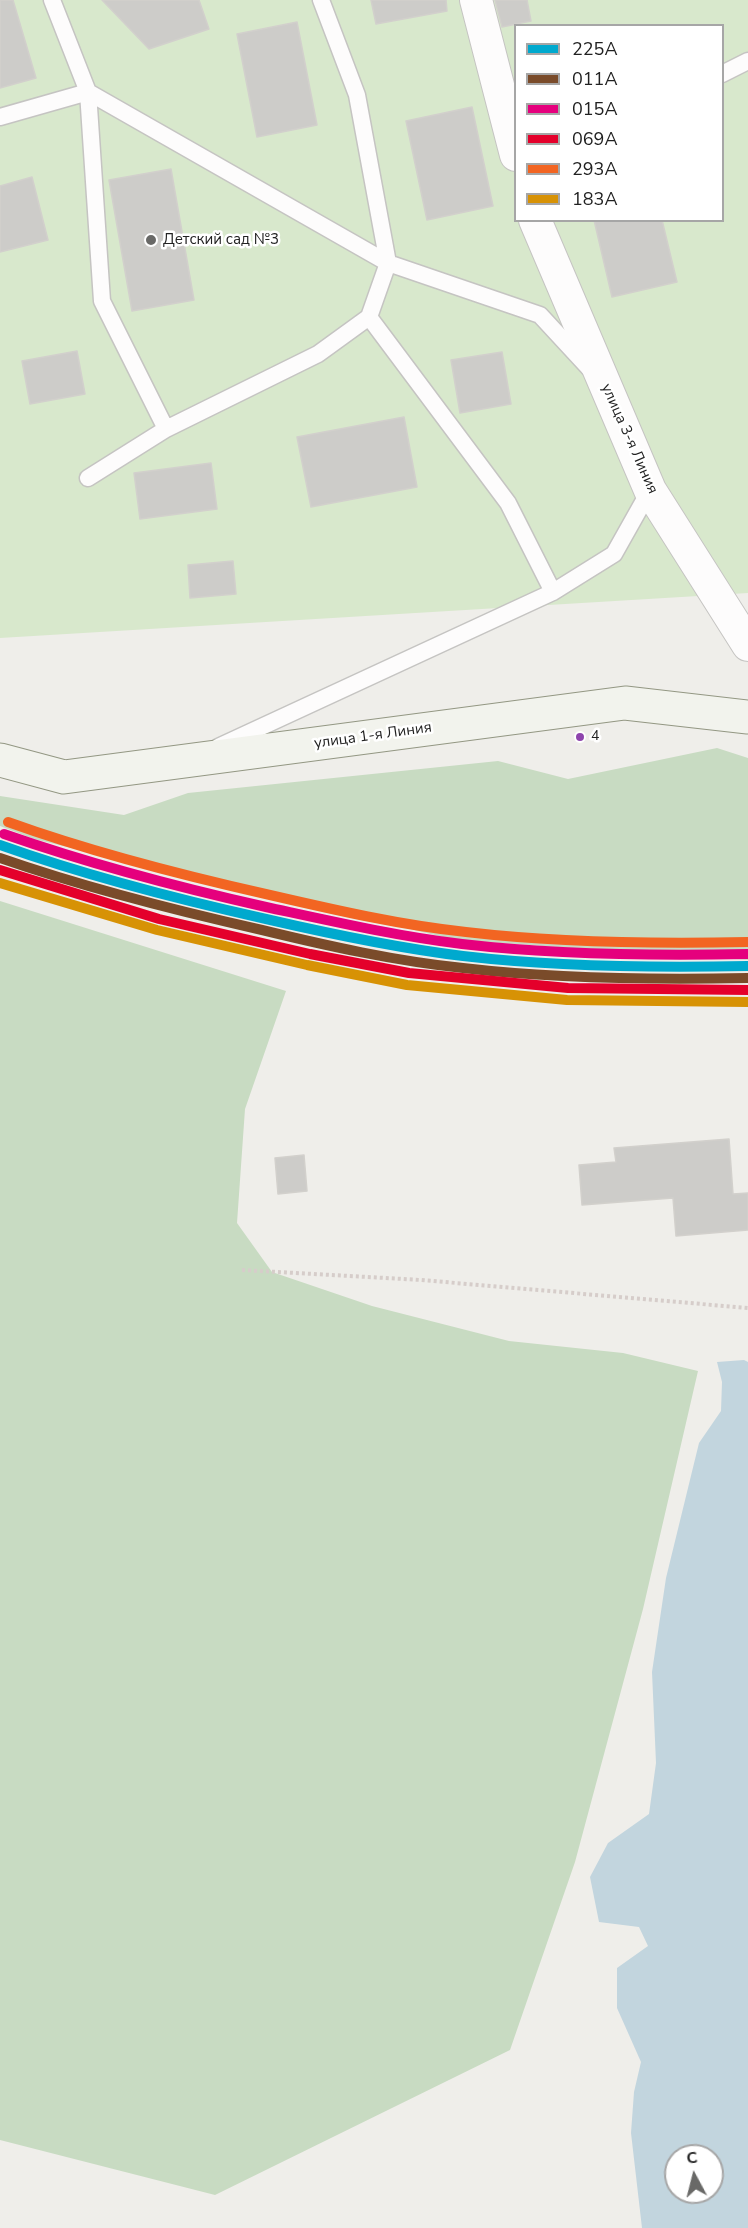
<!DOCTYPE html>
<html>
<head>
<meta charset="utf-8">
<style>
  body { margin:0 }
  #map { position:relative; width:748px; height:2228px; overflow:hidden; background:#efeeea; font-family:"Nunito Sans",sans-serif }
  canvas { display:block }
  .legend { position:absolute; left:514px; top:24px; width:210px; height:198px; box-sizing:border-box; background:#fff; border:2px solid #a6a6a6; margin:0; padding:8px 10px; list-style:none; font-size:18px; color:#212121 }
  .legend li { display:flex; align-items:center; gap:12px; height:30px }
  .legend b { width:30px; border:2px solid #a6a6a6 }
  .north { position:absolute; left:664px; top:2144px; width:60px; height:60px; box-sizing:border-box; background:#fff; border:2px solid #a6a6a6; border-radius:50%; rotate:353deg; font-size:16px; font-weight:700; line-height:24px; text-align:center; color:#212121 }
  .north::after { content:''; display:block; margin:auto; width:21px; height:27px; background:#696967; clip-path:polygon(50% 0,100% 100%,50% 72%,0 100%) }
</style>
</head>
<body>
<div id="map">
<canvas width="748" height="2228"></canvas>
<ul class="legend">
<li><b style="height:8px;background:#00a9ce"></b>225А</li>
<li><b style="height:8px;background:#7a4b2a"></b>011А</li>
<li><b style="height:8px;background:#e5007d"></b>015А</li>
<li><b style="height:8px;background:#e4002b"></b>069А</li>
<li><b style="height:8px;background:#f26522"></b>293А</li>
<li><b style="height:8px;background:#d79205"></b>183А</li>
</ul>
<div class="north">С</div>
</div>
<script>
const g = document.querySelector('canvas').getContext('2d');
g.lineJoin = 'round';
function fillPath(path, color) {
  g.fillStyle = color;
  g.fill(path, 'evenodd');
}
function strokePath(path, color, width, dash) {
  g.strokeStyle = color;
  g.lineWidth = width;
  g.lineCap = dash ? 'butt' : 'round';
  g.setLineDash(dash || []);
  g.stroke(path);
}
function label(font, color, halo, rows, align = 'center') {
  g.font = font + ' "Nunito Sans",sans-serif';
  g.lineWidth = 5;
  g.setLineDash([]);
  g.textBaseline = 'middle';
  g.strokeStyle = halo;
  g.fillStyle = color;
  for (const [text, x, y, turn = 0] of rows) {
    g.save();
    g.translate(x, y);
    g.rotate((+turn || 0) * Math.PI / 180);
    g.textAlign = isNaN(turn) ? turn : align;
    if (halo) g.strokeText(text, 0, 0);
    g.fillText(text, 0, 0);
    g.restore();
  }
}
fillPath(new Path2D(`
  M0,0H748V593L0,638ZM516,26H722V220H516Z`), '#d8e8cc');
fillPath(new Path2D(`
  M717,748L748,758V960L456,940L34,839L0,826V796L124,815L188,793L498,761L568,779Z
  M0,901L286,991L245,1109L237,1223L272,1272L372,1306L509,1341L623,1353L698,1371L643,1609L575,1862L510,2050L215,2195L0,2140Z`), '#c8dbc2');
fillPath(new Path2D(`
  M744,1360L748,1362V2228H642L631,2133L634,2092L641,2062L617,2008V1968L648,1946L639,1927L599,1922L590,1877L608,1843L649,1814L656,1763L652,1672L666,1578L699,1443L721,1411L722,1382L717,1362ZM676,2156H712V2192H676Z`), '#c2d5de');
const building = new Path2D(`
  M0,0H13L36,78L0,88Z
  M102,0H199L209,29L149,49Z
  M371,0H446L447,11L376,24Z
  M495,0H527L531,21L502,27Z
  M297,22L317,125L257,137L237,34Z
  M472,107L493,206L427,220L406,121Z
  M171,169L194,300L132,311L109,180Z
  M32,177L48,240L0,252V186Z
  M594,220H662L677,282L612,297Z
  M77,351L85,394L30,404L22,361Z
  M502,352L511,404L460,413L451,360Z
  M404,417L417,487L311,507L297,437Z
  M211,463L217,509L140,519L134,473Z
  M233,561L236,594L190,598L188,565Z
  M729,1139L733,1194L748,1193V1230L676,1236L673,1198L582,1205L579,1165L616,1162L614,1148Z
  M304,1155L307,1191L278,1194L275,1158Z`);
fillPath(building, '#cdccc9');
strokePath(building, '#d2d0cc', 1.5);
const lane = new Path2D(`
  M52,0L88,92L388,263L540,315L589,368
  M321,0L357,95L388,263L369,317L508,503L553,592
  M722,74L748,61
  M0,117L88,92L102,301L166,429L318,354L369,317
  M88,478L166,429
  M218,747L553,592L614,554L650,490`);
const street = new Path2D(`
  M476,0L516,155
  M535,220L650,490L748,645`);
const secondary = new Path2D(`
  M0,760L64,777L625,703L748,717`);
strokePath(lane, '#c5c4c2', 19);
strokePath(street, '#c5c4c2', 34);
strokePath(secondary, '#939783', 35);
strokePath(new Path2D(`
  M242,1270L421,1280L748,1308`), '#d6cdca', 4, [3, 3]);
strokePath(lane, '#fdfcfc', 16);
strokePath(street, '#fdfcfc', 32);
strokePath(secondary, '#f2f3ed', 33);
strokePath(new Path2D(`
  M0,845C87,876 176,899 266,919C331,934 396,948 463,956C557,967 653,968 748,966`), '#00a9ce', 10);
strokePath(new Path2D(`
  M0,858C86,888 173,910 262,930C328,946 395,961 463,968C557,979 653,980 748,978`), '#7a4b2a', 10);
strokePath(new Path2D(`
  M4,834C90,864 177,887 266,907C331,921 396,936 462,944C557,955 652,956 748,954`), '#e5007d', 10);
strokePath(new Path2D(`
  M0,870L159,919L310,954L409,973L568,988L748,990`), '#e4002b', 10);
strokePath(new Path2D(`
  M8,822C94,853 181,875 270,895C335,910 400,925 466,932C560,943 654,944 748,942`), '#f26522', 10);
strokePath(new Path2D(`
  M0,883L157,930L307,965L407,985L567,1000L748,1002`), '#d79205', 10);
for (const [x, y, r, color] of [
  [151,240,6,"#696967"],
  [580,737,5,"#8e44ad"]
]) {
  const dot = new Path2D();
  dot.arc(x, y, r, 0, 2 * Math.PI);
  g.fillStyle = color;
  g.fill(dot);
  strokePath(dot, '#fff', 2);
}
label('14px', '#212121', '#fff', [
  ["4",591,737]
], 'left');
label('15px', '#212121', '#fff', [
  ["Детский сад №3",163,240]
], 'left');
label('15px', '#212121', '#fff', [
  ["улица 3-я Линия",629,439,66],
  ["улица 1-я Линия",373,736,-8]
]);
</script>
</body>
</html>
